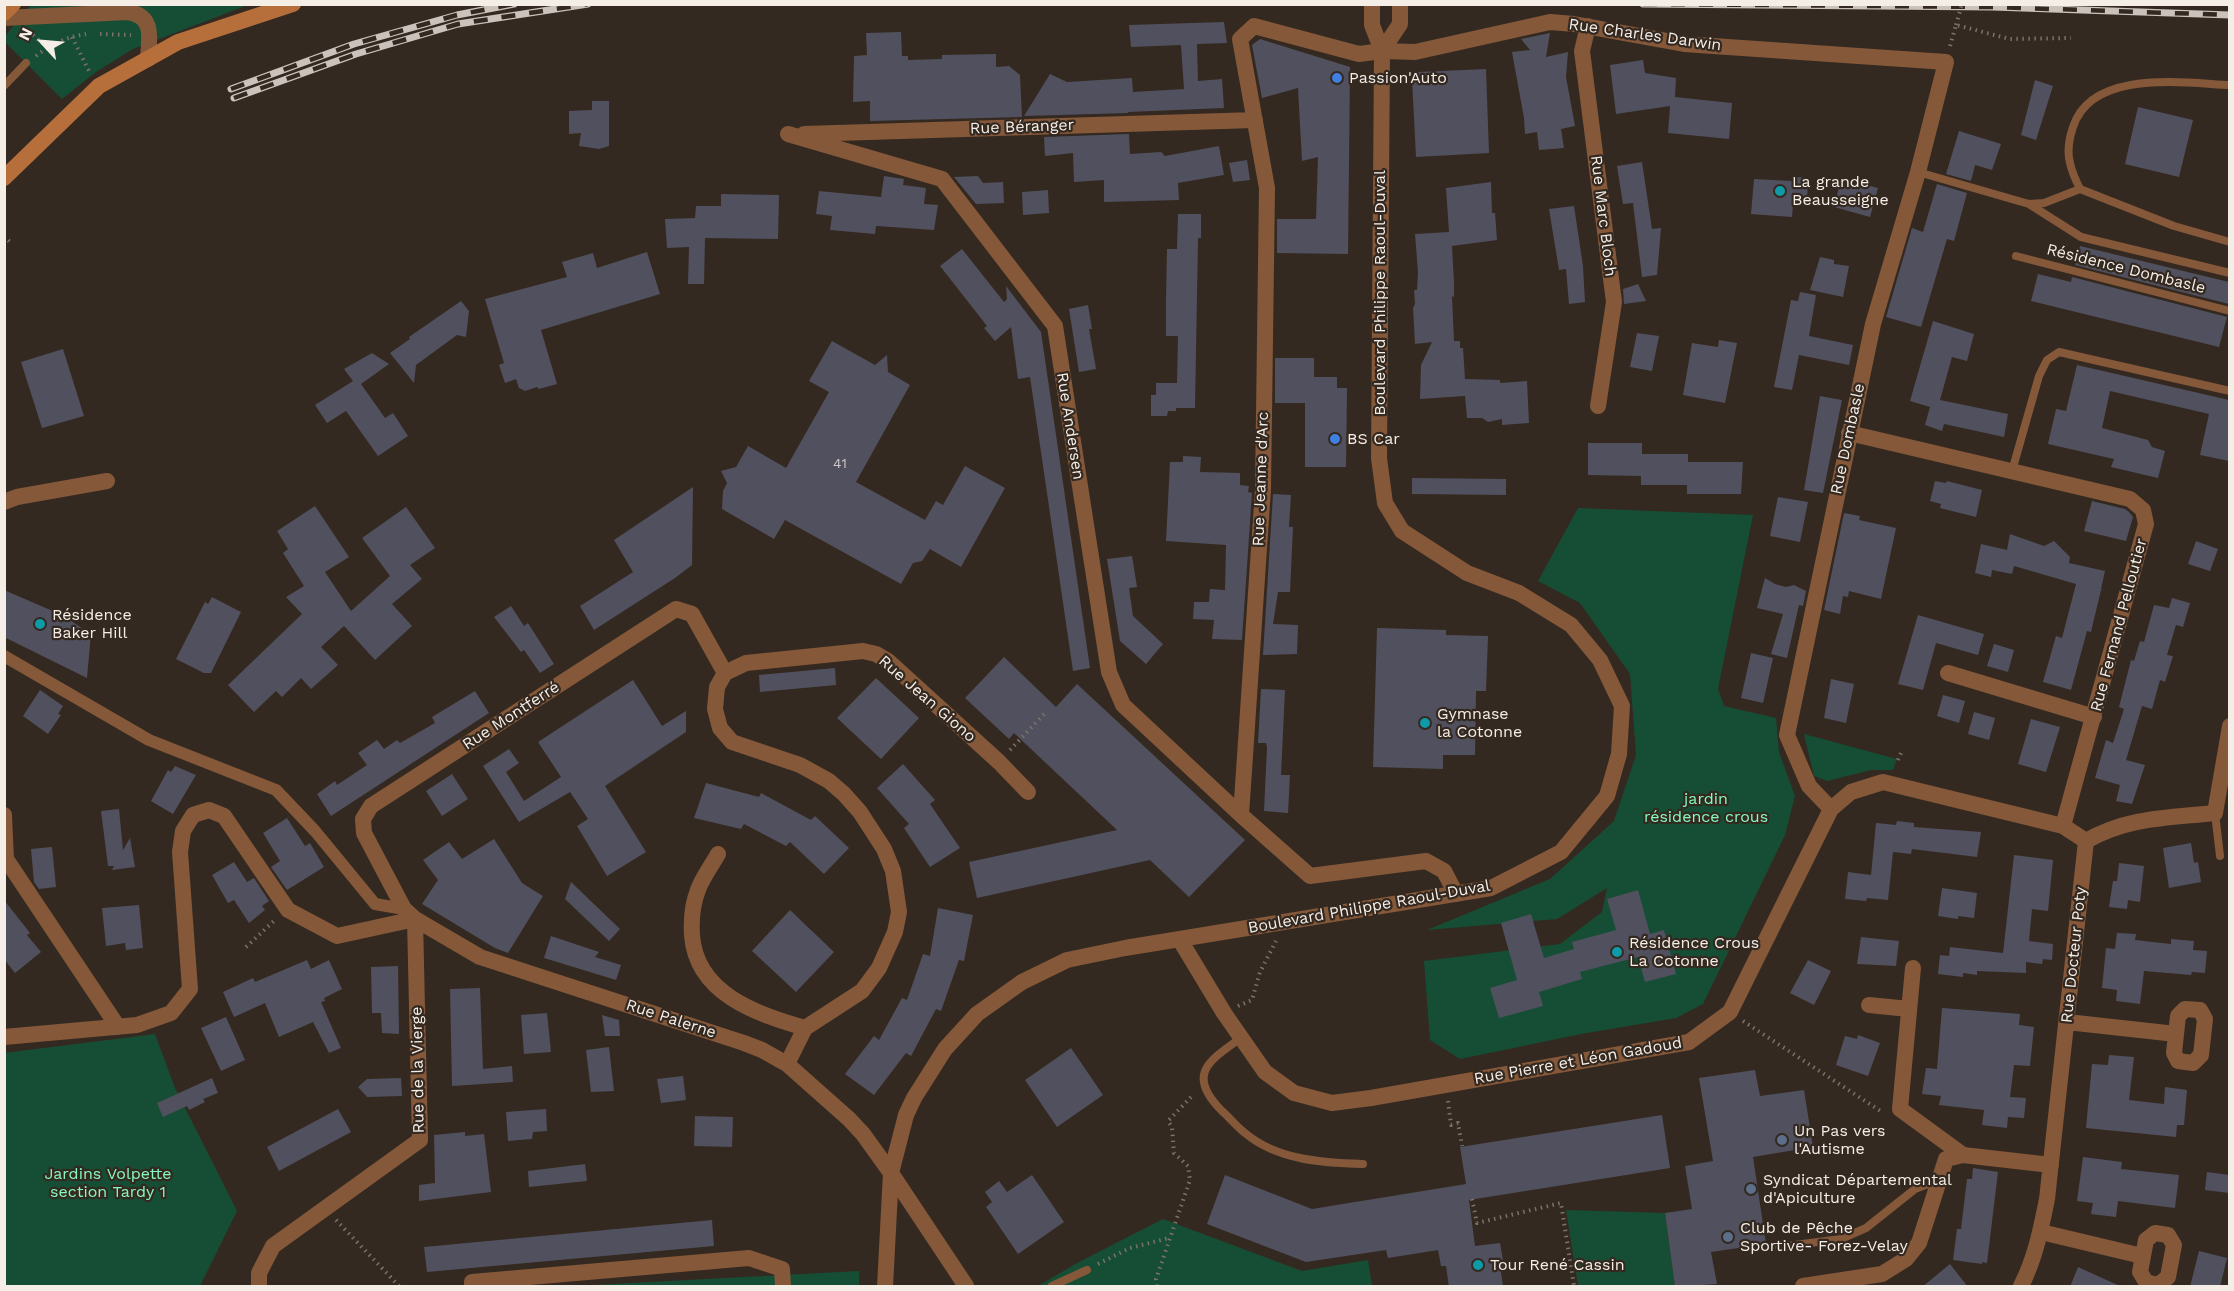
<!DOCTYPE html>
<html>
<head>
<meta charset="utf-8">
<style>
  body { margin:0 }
  #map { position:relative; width:2234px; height:1291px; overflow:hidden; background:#342920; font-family:"Work Sans",sans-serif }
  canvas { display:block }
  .frame { position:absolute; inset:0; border:6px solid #f5eee7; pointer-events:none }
  .north { position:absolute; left:12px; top:12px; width:60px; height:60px; -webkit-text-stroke:4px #342920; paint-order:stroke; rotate:296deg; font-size:16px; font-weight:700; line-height:24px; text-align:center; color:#f5eee7 }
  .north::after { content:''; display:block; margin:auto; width:21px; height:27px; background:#f5eee7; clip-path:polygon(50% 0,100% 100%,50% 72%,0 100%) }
</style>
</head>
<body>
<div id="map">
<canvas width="2234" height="1291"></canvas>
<div class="frame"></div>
<div class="north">N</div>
</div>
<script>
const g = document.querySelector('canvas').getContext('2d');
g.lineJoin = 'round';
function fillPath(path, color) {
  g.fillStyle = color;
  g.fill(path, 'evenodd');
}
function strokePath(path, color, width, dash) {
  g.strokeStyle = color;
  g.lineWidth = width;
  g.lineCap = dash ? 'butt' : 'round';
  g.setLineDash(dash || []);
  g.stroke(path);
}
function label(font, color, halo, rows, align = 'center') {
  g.font = font + ' "Work Sans",sans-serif';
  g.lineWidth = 4.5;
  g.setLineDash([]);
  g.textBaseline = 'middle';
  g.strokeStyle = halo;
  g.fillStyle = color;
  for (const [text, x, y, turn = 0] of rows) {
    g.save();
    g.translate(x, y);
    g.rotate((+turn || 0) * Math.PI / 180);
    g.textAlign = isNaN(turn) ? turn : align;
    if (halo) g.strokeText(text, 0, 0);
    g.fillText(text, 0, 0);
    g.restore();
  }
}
fillPath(new Path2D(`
  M31,5H248L133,49L96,72L62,99L5,42L4,37Z
  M1578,508L1753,515L1718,689L1724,706L1776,718L1779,752L1795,796L1785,835L1703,1004L1676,1018L1581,1034L1460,1059L1430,1040L1424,961L1560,944L1602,912L1607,888L1557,919L1427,930L1550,879L1614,821L1636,755L1630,674L1580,603L1538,581Z
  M1804,734L1897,759L1893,770H1871L1827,781L1814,776Z
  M155,1034L175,1088L237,1211L200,1286H5L4,1053Z
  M1566,1210L1665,1213L1675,1286H1578Z
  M1163,1219L1302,1271L1368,1260L1372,1286H1038L1077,1263Z
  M859,1271V1286H573Z`), '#164e35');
fillPath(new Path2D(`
  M1224,22L1227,43L1197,44L1198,81L1222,79L1224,108L1128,112V113L1024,116L1050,74L1067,82L1132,78L1133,92L1184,89L1181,45L1131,47L1129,25Z
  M901,32L902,56H908V60L942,59V55L996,54V67L1009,66L1020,75L1022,117L870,121V101L853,102L854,56L867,55L866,33Z
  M1550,33L1546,57L1568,52L1566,77L1575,126L1561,129L1564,148L1539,150L1537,132L1525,134L1524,118L1512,52L1530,50L1521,39Z
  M1260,39L1350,67L1348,254L1277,253V219H1316L1318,157L1302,161L1298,88L1262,98L1252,45Z
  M1643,60L1645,73L1676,78L1675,97L1732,103L1729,139L1668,133L1670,106L1616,114L1610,65Z
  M1486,69L1489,153L1416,157L1412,80L1418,72Z
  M2035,80L2053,86L2036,140L2021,135Z
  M592,101H609V146L599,149L579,146L581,133L569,134V111L592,110Z
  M2138,107L2193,120L2179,177L2125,164Z
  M1959,131L2001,144L1992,170L1975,165L1971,181L1946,174Z
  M1129,134L1130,154L1161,152L1165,156L1219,146L1224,175L1178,183L1179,200L1104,202V180L1074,182L1073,153L1045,156L1044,137Z
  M1247,160L1250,180L1233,182L1229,163Z
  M1642,162L1652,229L1661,228L1657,275L1642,277L1633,203L1623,204L1617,166Z
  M884,176L904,179L903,185L926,188L924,204L938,205L934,230L876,226L875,234L830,230L832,216L816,214L819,191L881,197Z
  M978,176L983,183L1003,182L1004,203L976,204L954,177Z
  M1797,177L1808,178L1807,205L1793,204L1792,217L1751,214L1754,179L1792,181Z
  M1491,182L1492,213H1495L1497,240L1452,246L1454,283V297L1452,296L1454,341H1460V348H1463L1465,379L1500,380V383L1527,381L1529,423L1502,425V419L1488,422L1482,418H1467L1465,396L1420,399L1421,365L1432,342L1415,344L1413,308L1415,304L1414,290H1417L1418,272L1415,234L1449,232L1446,188Z
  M1840,183L1862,188L1863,184L1878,188L1870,217L1834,207Z
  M1937,184L1967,193L1954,241L1947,239L1921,327L1886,317L1912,228L1923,232Z
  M1048,190L1049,213L1023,215L1022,192Z
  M721,194L779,195L778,239L705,238L704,284H688L689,247L667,248L665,219L695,218L696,206H721Z
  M1574,206L1583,266L1585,302L1569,304L1566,269L1559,270L1549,209Z
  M1178,214H1201V238H1198L1195,408H1176V411H1168L1167,416H1151V395H1156V383H1177L1178,336H1166V299L1167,249H1177Z
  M2080,246L2229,282V304L2075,265Z
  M962,249L1004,302L1007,299L1006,286L1041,332L1090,668L1073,671L1030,377L1018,379L1011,327L995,341L984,328L987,326L940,266Z
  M647,252L660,294L541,330L557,384L539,389L537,387L525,391L519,388L516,379L505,383L499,365L504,363L485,299L567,277L562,262L593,253L597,268Z
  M1820,257L1834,260V264L1849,266L1843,297L1810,290Z
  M2038,274L2071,282L2072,277L2227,317L2219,347L2031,301Z
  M1638,284L1646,301L1624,304L1623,289Z
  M1800,292L1816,295L1809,336L1853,345L1849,365L1799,355L1792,390L1774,387L1791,300L1798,301Z
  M461,301L469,311L466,337L457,335L416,365L414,383L390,353L410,339L409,337Z
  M1088,305L1092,329H1089L1096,369L1079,372L1069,309Z
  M1933,321L1974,334L1967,361L1952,357L1940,400L2008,414L2004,437L1944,424L1942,431L1925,425L1930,407L1910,401Z
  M1637,333L1659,336L1652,371L1630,367Z
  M1719,340L1737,343L1725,403L1683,395L1692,343L1718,347Z
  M832,341L875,365L887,355L888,372L910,385L856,482L925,520L936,501L943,505L965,466L1005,488L961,567L930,549L922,561L913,563L901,584L785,520L774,539L722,509L723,491L727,483L721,471L736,467L748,446L786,468L829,392L809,381Z
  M63,349L84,416L42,428L21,362Z
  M372,353L389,364L361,384L385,418L393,413L408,436L378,456L346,411L327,423L315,405L353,381L344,369Z
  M1275,358H1314V377H1337V388H1347L1346,467H1305V403H1275Z
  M2077,365L2229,400V461L2200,455L2209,414L2110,391L2102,428L2148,440L2152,447L2165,451L2158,478L2111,467L2114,459L2048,444L2056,409L2066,411Z
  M1820,396L1842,400L1823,493L1804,490Z
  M1588,443H1642V454H1688V462H1743L1741,494H1687V485H1641V476L1588,475Z
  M1183,456L1201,457L1200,472L1240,473V485L1249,486L1248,492L1252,493L1242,640L1212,639L1214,620L1193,619L1194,602H1209L1210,589L1225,590L1226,545L1166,541L1170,462H1183Z
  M1412,478L1506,479V495L1412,494Z
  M1935,481L1946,483L1947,481L1982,490L1976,517L1940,508L1941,504L1930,501Z
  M693,487L692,565L675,578L594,630L580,606L633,572L614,540Z
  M1273,494L1291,495L1289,527H1293L1290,592H1278L1273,624L1298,625L1297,654L1263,655Z
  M1778,497L1808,502L1800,542L1770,536Z
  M2092,501L2125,509L2129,512L2133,517L2126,541L2084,531Z
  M315,506L349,557L325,572L351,611L390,576L362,538L406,507L435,548L410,565L422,579L392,604L412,626L375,660L344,626L321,647L338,665L311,689L301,678L282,697L276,691L254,712L228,685L302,614L286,597L304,586L283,553L288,549L277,531Z
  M1844,513L1860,516L1859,520L1896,528L1881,599L1849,591L1848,597L1843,596L1840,614L1824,610Z
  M2010,534L2044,546L2054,541L2070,557L2069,563L2105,571L2101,589L2103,591L2101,590L2091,632L2087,631L2071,690L2043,682L2056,636L2062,638L2076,584L2014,566L2012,574L1992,570L1991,577L1975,573L1981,544L2007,550Z
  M2196,541L2218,549L2210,571L2188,564Z
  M1132,556L1137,587L1129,588L1133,616L1163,644L1146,664L1120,641L1107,559Z
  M1765,578L1775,584L1786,587L1794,585L1806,591L1803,606L1799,605L1787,658L1771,654L1783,614L1757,608Z
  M4,590L62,615L91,634L87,678L4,637Z
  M212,597L241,612L211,673H204L176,659L205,602L208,604Z
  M2172,598L2190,603L2183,627L2176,625L2167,655L2173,656L2165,682L2160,680L2152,709L2142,706L2126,760L2145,765L2132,804L2116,801L2120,785L2095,778L2106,740L2113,743L2124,709L2119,707L2131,660L2134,661L2140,641L2144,642L2154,605L2169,608Z
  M511,606L524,626L528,623L554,664L540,673L524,650L521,652L494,617Z
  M1918,615L1984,634L1978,655L1936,643L1923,690L1898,684Z
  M1377,628L1446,630V635L1488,636L1486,691H1476L1475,755H1443V769L1373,767Z
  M1994,644L2014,650L2008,672L1987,666Z
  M1751,653L1773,658L1763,703L1741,698Z
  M1004,657L1056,707L1077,684L1245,840L1189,897L1150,860L977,898L969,862L1117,830L1014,733L1009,739L965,698Z
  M835,668L836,685L760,692L759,675Z
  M876,678L919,718L881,759L837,718Z
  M1831,679L1854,684L1846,723L1824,718Z
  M633,680L662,726L686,711V732L605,786L646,852L607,876L577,826L588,819L570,792L519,822L483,766L509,749L519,763L506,772L524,801L561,777L538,742Z
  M1261,689L1285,690L1281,775H1290L1288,813L1264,811L1267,747L1266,743H1258Z
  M40,690L63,706L58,714L61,715L48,734L23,716Z
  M475,691L489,713L331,816L317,794L335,781L337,785L367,765L358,753L377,740L384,749L397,740L400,743L435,723L432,717Z
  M1943,695L1965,701L1959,723L1937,716Z
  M1974,712L1995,718L1989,740L1968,734Z
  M2031,719L2060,727L2046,772L2018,764Z
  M903,764L935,800L930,804L960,848L930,867L904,828L909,824L877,788Z
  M175,766L196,775L173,814L151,801L168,770L171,772Z
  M452,774L468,799L442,816L426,791Z
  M706,783L759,797L761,793L811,820L815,816L849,848L824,874L790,842L786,846L744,824L741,829L694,818Z
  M119,809L123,850L130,838L135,867L112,870L114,866H108L101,811Z
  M287,818L305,846L310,843L324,867L287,890L271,867L280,861L263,833Z
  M1897,821L1914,823V827L1981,832L1977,857L1912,849L1911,854L1893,852L1888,900L1867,898L1866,901L1845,899L1848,872L1871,875L1876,823L1896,825Z
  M494,839L522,883L543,896L508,953L495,948L422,904L438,880L423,860L449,842L462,859Z
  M2191,843L2194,863L2198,862L2201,882L2169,888L2163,848Z
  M52,847L56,887L39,889L34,882L31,849Z
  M2014,855L2053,860L2048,911L2032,909L2029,941L2053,944L2052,960L2043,959L2042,964L2026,962V973L1977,971V975L1963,973V977L1938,974L1940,955L1949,956L1950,947L2003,953Z
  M234,862L247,882L254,878L269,901L262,906L265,910L249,923L234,900L228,903L212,875Z
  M2119,863L2144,866L2140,902L2128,900L2127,909L2109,907L2113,881H2117Z
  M571,882L620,929L609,941L565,899Z
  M1942,888L1977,893L1974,918L1958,916V919L1938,916Z
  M1638,890L1650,934L1664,930L1676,974L1645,982L1638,957L1580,972L1582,979L1539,992L1543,1006L1499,1018L1490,988L1517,980L1501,923L1531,914L1544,958L1574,949L1572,942L1616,930L1607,899Z
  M4,900L30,933L27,935L41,952L15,973L4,959Z
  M139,905L143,948L126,950L125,943L106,946L102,908Z
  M938,908L973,915L964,961L959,960L941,1011L936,1009L911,1056L906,1053L874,1095L845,1074L874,1036L879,1040L902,998L907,1000L923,954L930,956Z
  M790,910L834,952L796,992L752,951Z
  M2117,933L2136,934L2135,940L2171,944V939L2194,941L2193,950L2207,951L2205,973L2192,972L2191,975L2144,971L2140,1004L2116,1001L2117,990L2102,988L2106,948L2115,949Z
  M551,936L599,952L595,957L621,965L616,980L544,958Z
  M1861,937L1899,941L1896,966L1857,964Z
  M307,960L311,969L329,960L342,989L324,998L325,1001L321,1002L341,1048L329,1053L313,1022L279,1037L265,1003L234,1017L223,992L253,978L255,982Z
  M1808,960L1831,971L1814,1005L1790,993Z
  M398,966L399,1034L382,1033L381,1013H372L371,967Z
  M480,988L483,1069L512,1066L513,1082L452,1086L450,989Z
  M1942,1008L2020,1014L2019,1025L2034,1027L2030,1066L2014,1065L2010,1097L2026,1098L2024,1118L2008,1117L2007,1128L1982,1125L1984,1110L1939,1105L1941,1096L1922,1094L1926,1068L1937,1069Z
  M547,1013L551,1052L524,1054L521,1015Z
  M602,1015L619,1020L620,1036H605Z
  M226,1017L245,1060L221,1071L201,1028Z
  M1858,1035L1880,1043L1868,1076L1836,1065L1845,1036L1857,1039Z
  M609,1047L614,1091L591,1092L586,1050Z
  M1071,1048L1103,1095L1057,1127L1025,1080Z
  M2109,1055L2134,1057L2129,1100L2164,1104L2165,1087L2187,1090L2184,1125H2177L2176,1137L2086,1128L2092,1064L2108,1065Z
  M1755,1070L1760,1096L1804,1090L1813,1147L1753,1157L1766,1244L1711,1252L1717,1284L1675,1287L1665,1213L1692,1209L1685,1166L1713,1161L1699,1078Z
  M683,1076L686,1100L661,1103L657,1079Z
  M212,1078L218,1093L203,1099L205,1102L189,1110L187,1106L163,1117L157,1103Z
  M401,1078L402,1096L367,1097L358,1087L367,1079Z
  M338,1109L351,1132L279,1171L267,1147Z
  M546,1109L547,1131L533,1132L532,1139L508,1141L506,1112Z
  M1662,1115L1670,1168L1469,1200L1475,1246L1500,1243L1505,1272H1501L1503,1287H1449L1446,1266H1441L1438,1250L1388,1258L1386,1250L1306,1262L1207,1224L1225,1175L1312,1209L1466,1184L1460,1147Z
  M695,1116L733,1117L732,1147L694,1146Z
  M465,1132V1136L484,1134L491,1192L419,1201V1185L435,1183L434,1135Z
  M2083,1157L2122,1162L2121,1169L2179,1175L2175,1208L2118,1201L2116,1217L2091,1214L2093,1203L2077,1201Z
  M585,1164L587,1181L529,1187L528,1171Z
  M1973,1168L1998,1172L1987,1263L1982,1262V1264L1953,1260L1957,1229H1961L1967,1179H1972Z
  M2207,1172L2229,1175V1193L2205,1190Z
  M1032,1175L1064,1222L1018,1254L986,1207L992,1202L985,1192L999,1181L1007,1192Z
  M712,1220L714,1246L427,1272L424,1247Z
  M2199,1251L2227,1258L2220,1287H2190Z
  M1950,1264L1968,1287H1922Z
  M2078,1267L2122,1287H2070Z`), '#50505e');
strokePath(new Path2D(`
  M100,34L131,35
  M33,35L47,47
  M72,37L90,73
  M1950,46L1956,25L2010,39L2071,38
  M36,56C51,44 67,37 86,34
  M4,236L11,243
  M1010,750L1047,711
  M1898,760L1901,753
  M246,947L275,920
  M1238,1006L1252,1000L1260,972L1276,941
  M1743,1021L1882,1112
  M1448,1101L1451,1125L1458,1123L1462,1146
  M1472,1199L1477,1223L1561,1203L1574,1286
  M336,1220L399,1286
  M1098,1264L1130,1248L1169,1238
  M1157,1286L1156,1279L1190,1180L1188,1166L1174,1153L1172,1127L1168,1121L1194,1094`), '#7c726a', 4, [1.5, 4.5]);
strokePath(new Path2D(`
  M2230,85C2182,83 2092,69 2073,127C2069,139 2067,152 2070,163C2072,172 2076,181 2080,189L2174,226L2230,242
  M4,86L26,63
  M1918,172L2029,204L2044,203L2080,189
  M2029,204L2081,237L2230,273
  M2016,256L2230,311
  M2012,471L2039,376L2047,360L2059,352L2230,391
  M2215,813L2220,856
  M1241,1038C1208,1061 1186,1075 1222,1111C1230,1118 1237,1127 1245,1133C1277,1160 1323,1163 1363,1164
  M1779,1247L1841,1239L1866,1228L1915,1189L1939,1180
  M1052,1286L1087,1270`), '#845839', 8);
strokePath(new Path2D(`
  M4,656L149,740L276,790L315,831L375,904L404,909`), '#845839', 12);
strokePath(new Path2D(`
  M4,18L128,12C155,16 149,38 148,59
  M1588,26L1582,51L1614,302L1598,406
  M788,134L942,179L1055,326L1109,672L1123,705L1241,815
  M804,134L1255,120
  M1849,433L2130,499L2143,510L2146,524L2063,826
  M4,502L17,497L107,481
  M725,673L692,614L676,609L371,806L363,819L364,833L404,909L415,919L480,957L744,1043L762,1050L787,1064L849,1119L863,1134L891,1173L966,1286
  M1948,673L2094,717
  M4,815L6,859L118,1027
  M718,854C712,865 702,878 698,890C692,905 691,919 692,935C696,994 757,1014 805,1028L862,991L879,968L895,932L899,912L893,871L884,849L860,812L844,794L829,781L800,765L732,742L720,728L715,709L717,687L725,673L746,663L863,651L876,654L888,661L999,762L1028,792
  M1456,894L1444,871L1426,861L1310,876L1241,815L1263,489L1267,188L1240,39L1254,26L1359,54L1382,51L1415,52L1550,22L1574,24L1684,44L1946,62L1918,172L1873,324L1787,735L1809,786L1831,809
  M1180,940L1224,1013L1265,1072L1294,1093L1332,1103L1371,1098L1689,1042L1730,1012L1831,809L1851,792L1883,782L2063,826L2086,841
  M1913,968L1900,1109L1963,1155
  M1869,1005L1909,1009
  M2185,1009L2200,1010L2205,1019L2201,1055L2193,1063L2178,1061L2174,1053L2178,1016Z
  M2067,1022L2176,1034
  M4,1037L137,1025L171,1013L190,989L180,852L183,831L193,815L209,810L224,816L288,910L337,936L415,919
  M787,1064L805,1028
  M2041,1232L2142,1256
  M2155,1233L2168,1235L2174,1245L2168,1277L2158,1285L2146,1282L2140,1272L2146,1240Z
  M259,1286V1273L273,1246L420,1140L415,919
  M472,1286V1282L749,1258L782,1269L783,1286
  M1803,1286L1882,1274L1906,1259L1919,1243L1946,1159L1963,1155L2051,1165
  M2021,1286C2035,1259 2041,1229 2047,1199L2086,841C2128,817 2168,818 2215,813L2230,726`), '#845839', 16);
strokePath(new Path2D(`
  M1382,51L1400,24V4
  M885,1286L891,1173L906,1115L914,1098L945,1049L977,1014L1022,982L1067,960L1125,948L1491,888L1561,852L1607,796L1619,754L1622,706L1600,660L1571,625L1519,593L1467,573L1402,531L1385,503L1379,458L1382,51L1372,25V4`), '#845839', 16);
strokePath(new Path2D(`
  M4,13L13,4
  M4,178L99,86L178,42L293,4`), '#b66f3b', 16);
const rail = new Path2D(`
  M1643,4L1993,7L2230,15
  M231,89L354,44L457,15L514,4
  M234,98L356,54L458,24L588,4`);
strokePath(rail, '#cac2bb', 7);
strokePath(rail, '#342920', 4.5, [14]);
strokePath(new Path2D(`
  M1956,25L1962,4`), '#7c726a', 4, [1.5, 4.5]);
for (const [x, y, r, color] of [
  [1337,78,6,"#3f7fe0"],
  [1780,191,6,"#0f9aa8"],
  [1335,439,6,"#3f7fe0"],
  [40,624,6,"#0f9aa8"],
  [1425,723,6,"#0f9aa8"],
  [1617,952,6,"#0f9aa8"],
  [1782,1140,6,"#5c6f8a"],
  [1751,1189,6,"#5c6f8a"],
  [1728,1237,6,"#5c6f8a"],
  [1478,1265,6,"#0f9aa8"]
]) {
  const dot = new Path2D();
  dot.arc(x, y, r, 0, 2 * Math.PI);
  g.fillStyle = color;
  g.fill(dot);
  strokePath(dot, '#342920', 2);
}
label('14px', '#ccc6c5', null, [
  ["41",840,464]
]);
label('16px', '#f5eee7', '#342920', [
  ["Rue Charles Darwin",1645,35,8],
  ["Rue Béranger",1022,127,-2],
  ["Rue Marc Bloch",1603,216,83],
  ["Résidence Dombasle",2126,269,14],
  ["Boulevard Philippe Raoul-Duval",1380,293,-90],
  ["Rue Andersen",1070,426,81],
  ["Rue Dombasle",1848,439,-78],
  ["Rue Jeanne d'Arc",1261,479,-88],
  ["Rue Fernand Pelloutier",2119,625,-75],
  ["Rue Jean Giono",927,699,41],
  ["Rue Montferré",511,716,-33],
  ["Boulevard Philippe Raoul-Duval",1369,907,-10],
  ["Rue Docteur Poty",2074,955,-84],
  ["Rue Palerne",671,1019,18],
  ["Rue Pierre et Léon Gadoud",1578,1061,-10],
  ["Rue de la Vierge",418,1070,-91]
]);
label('16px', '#f5eee7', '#342920', [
  ["Passion'Auto",1349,78],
  ["La grande",1792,182],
  ["Beausseigne",1792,200],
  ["BS Car",1347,439],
  ["Résidence",52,615],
  ["Baker Hill",52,633],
  ["Gymnase",1437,714],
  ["la Cotonne",1437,732],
  ["Résidence Crous",1629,943],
  ["La Cotonne",1629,961],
  ["Un Pas vers",1794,1131],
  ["l'Autisme",1794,1149],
  ["Syndicat Départemental",1763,1180],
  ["d'Apiculture",1763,1198],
  ["Club de Pêche",1740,1228],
  ["Sportive- Forez-Velay",1740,1246],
  ["Tour René Cassin",1490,1265]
], 'left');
label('16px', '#85f9be', '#342920', [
  ["jardin",1706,799],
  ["résidence crous",1706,817],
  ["Jardins Volpette",108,1174],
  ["section Tardy 1",108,1192]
]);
</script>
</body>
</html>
